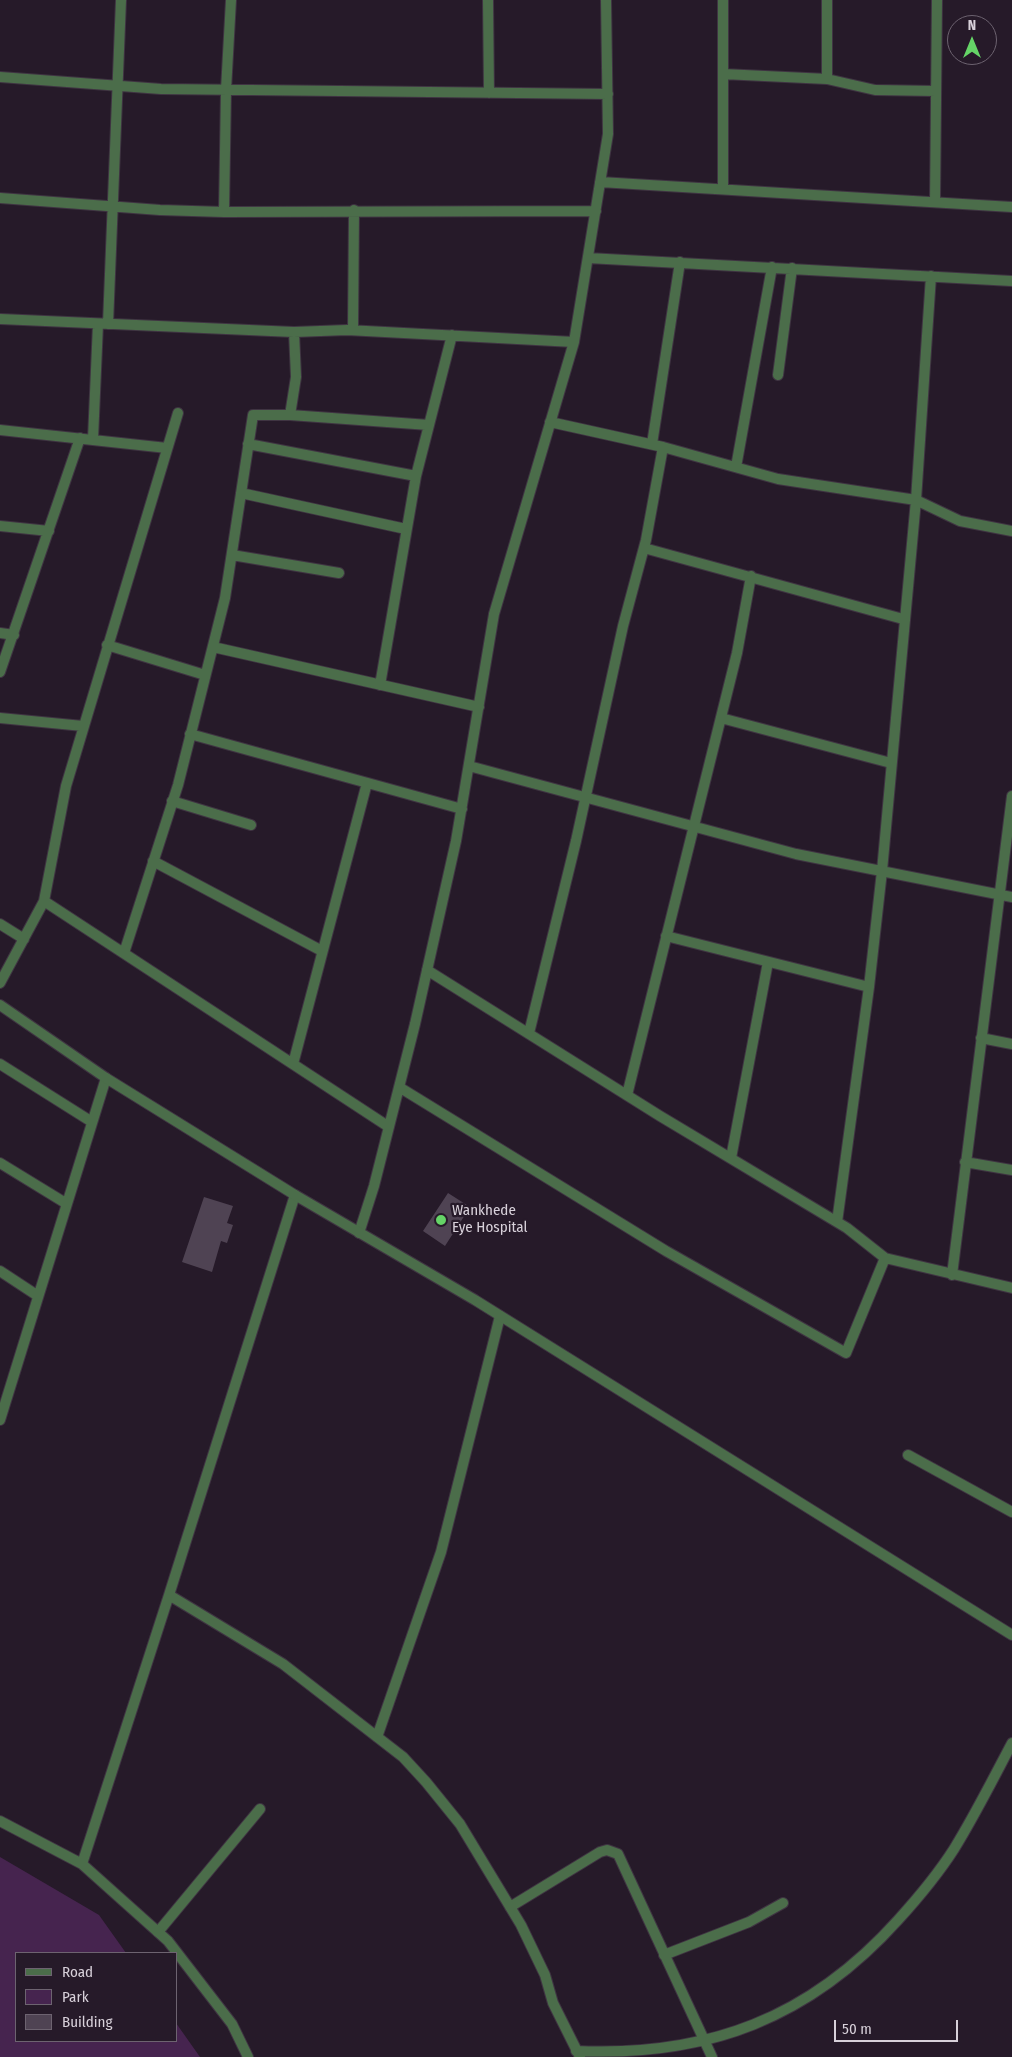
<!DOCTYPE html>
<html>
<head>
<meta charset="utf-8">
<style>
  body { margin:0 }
  #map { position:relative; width:1012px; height:2057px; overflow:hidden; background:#261a29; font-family:"Fira Sans Condensed",sans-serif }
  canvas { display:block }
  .legend { position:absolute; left:15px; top:1952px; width:162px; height:90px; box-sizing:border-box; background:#261a29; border:1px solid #6d6370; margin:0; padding:6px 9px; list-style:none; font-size:15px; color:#d8d1da }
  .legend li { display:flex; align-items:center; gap:10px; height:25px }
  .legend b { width:25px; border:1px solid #6d6370 }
  .north { position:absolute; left:947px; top:15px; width:50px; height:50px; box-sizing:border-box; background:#261a29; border:1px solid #6d6370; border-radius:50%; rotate:0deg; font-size:14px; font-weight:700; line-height:20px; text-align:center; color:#d8d1da }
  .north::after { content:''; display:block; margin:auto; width:18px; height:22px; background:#65d467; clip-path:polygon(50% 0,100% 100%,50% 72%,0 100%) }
  .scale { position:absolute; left:834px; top:2020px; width:124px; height:22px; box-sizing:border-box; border:2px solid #d8d1da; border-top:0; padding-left:6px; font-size:15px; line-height:18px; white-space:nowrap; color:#d8d1da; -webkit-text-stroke:4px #261a29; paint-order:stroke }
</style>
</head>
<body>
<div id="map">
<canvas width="1012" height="2057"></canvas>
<ul class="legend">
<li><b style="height:6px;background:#4b6d4a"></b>Road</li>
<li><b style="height:14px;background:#46244f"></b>Park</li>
<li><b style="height:14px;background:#4f4353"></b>Building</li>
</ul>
<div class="north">N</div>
<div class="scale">50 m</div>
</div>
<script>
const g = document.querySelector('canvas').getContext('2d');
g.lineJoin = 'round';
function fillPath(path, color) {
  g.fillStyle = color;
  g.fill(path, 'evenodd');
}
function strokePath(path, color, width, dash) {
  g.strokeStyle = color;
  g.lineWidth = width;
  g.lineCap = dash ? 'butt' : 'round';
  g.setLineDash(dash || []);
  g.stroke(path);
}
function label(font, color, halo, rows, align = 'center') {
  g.font = font + ' "Fira Sans Condensed",sans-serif';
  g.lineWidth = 4.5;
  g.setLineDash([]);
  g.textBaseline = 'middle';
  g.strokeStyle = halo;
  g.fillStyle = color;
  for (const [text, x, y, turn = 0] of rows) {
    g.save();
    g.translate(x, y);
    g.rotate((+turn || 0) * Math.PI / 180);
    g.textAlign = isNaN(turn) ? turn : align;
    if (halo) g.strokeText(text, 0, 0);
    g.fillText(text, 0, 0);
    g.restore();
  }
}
fillPath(new Path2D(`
  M0,1857L99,1915L126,1953H16V2041H176V2023L200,2057H0Z`), '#46244f');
fillPath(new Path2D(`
  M448,1193L470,1207L445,1246L423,1231Z
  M204,1197L233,1206L227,1223L233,1225L227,1243L221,1241L212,1272L182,1262Z`), '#4f4353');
const service = new Path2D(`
  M908,1455L1012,1512
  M158,1932L260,1809`);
const minor = new Path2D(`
  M488,0L489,93
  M723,0V189
  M827,0V79
  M723,74L827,79L875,90L936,91
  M0,77L161,89L608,94
  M600,182L1012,207
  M0,198L160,210L224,212L596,211
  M935,202L937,0
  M224,212L226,90L231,0
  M588,258L1012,281
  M0,319L294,332L347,330L574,342
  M108,324L121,0
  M353,330L354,210
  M778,375L792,268
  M290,415L429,425
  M550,422L663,447L778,479L916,500L960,521L1012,531
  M0,430L167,448
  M93,439L98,324
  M248,444L416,476
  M652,444L680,262
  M736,467L772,267
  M241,493L406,529
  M0,526L49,531
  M644,548L903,619
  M232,555L339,573
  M0,633L14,635
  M107,645L205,675
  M213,647L479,707
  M0,672L80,438
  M380,685L416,476L452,335
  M0,718L83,726
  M721,718L891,763
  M190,734L462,809
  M469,766L796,854L1012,897
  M172,801L251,825
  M153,861L322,951
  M44,901L389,1127
  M0,924L24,939
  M666,936L869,987
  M124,953L178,785L225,598L253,415H290L296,377L294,332
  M427,970L660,1116L847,1228L885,1258L1012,1288
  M0,983L44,901L66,786L178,413
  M529,1033L576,841L623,626L646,540L663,447
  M981,1038L1012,1044
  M0,1064L92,1122
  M293,1064L367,783
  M399,1087L666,1251L846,1353L885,1258
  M627,1095L737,653L751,576
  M731,1158L768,962
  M965,1162L1012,1170
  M0,1163L67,1204
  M837,1222L869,987L882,871L916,500L931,276
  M359,1233L374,1186L415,1024L456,841L494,614L574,342L608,134L606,0
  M0,1271L38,1296
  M952,1275L1012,796
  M0,1420L106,1078
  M169,1595L283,1664L403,1757L426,1782L460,1824L521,1925L545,1975L553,2003L580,2057
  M377,1737L441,1552L500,1316
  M0,1821L82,1864L168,1941L232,2024L248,2057
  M82,1864L169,1595L295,1195
  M510,1907L600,1852L607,1850L618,1854L712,2057
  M664,1955L749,1922L783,1903
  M576,2051C708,2057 810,2018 898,1920C918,1898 938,1874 954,1849C975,1815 993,1779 1012,1743`);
const tertiary = new Path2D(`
  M0,1005L106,1078L295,1195L475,1300L1012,1635`);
strokePath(service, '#3f3442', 12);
strokePath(minor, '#3f3442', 12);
strokePath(tertiary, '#3f3442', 12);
strokePath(service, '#4b6d4a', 10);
strokePath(minor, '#4b6d4a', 10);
strokePath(tertiary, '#4b6d4a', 10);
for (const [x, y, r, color] of [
  [441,1220,6,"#65d467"]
]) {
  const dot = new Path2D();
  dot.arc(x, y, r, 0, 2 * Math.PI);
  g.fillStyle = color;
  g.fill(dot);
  strokePath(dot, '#261a29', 2);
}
label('15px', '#d8d1da', '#261a29', [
  ["Wankhede",452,1211],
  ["Eye Hospital",452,1228]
], 'left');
</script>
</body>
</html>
